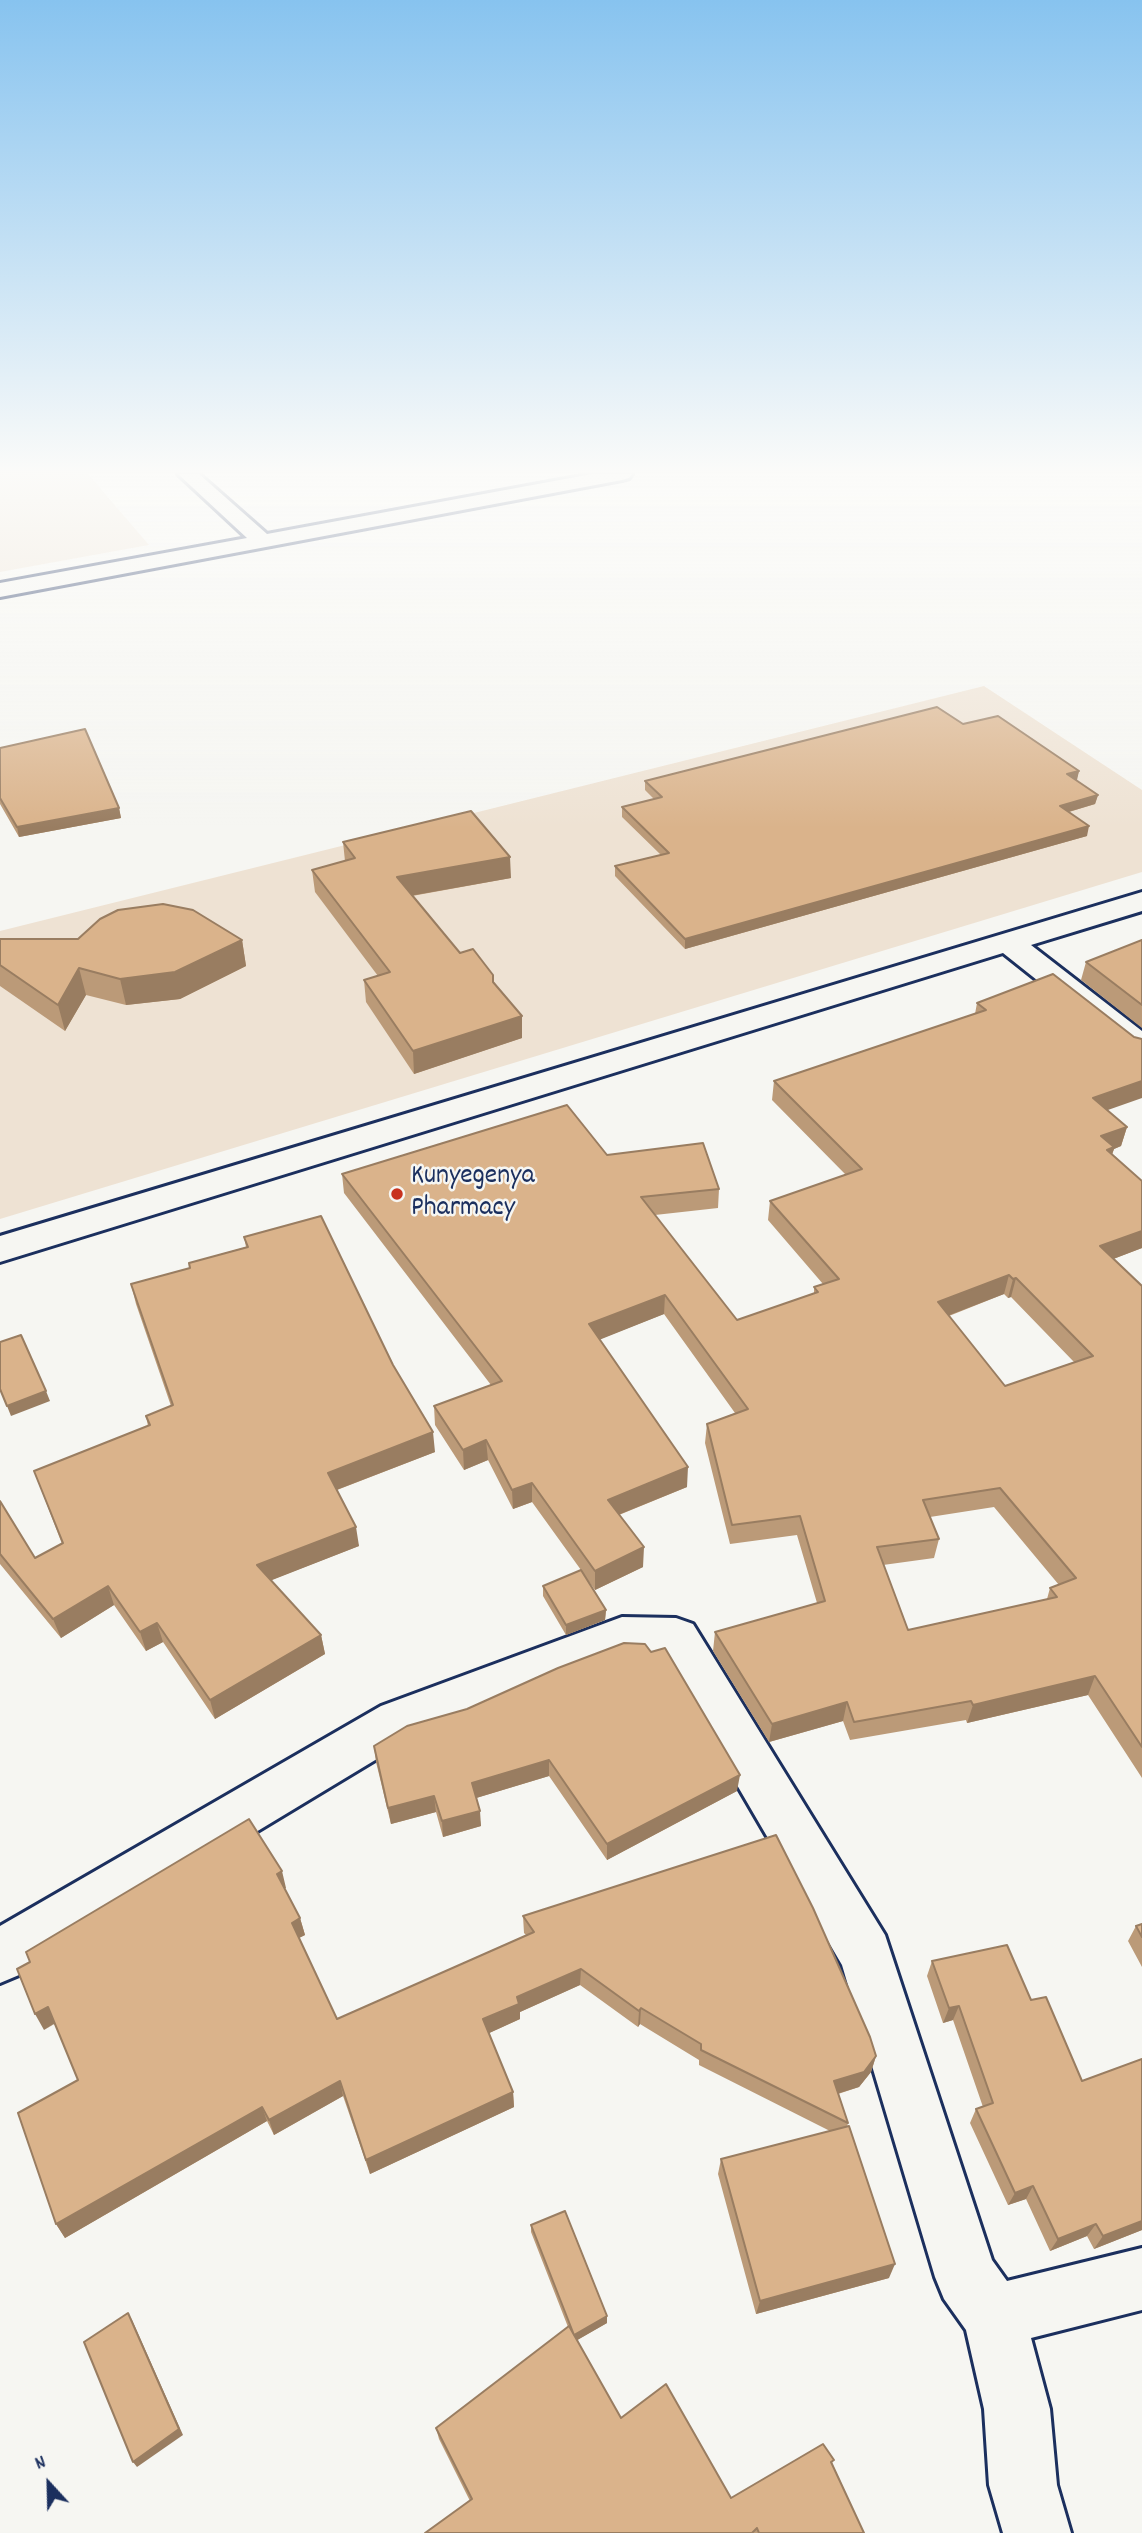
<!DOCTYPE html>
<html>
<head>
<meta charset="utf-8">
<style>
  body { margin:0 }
  #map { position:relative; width:1142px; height:2533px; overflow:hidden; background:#f6f6f2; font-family:Dekko,sans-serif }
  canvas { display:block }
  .north { position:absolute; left:14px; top:2449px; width:70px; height:70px; -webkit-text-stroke:5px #f6f6f2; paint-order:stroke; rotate:338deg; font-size:19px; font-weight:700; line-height:28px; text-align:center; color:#1b2f5e }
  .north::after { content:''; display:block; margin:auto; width:24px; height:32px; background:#1b2f5e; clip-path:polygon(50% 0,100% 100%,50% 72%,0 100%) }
</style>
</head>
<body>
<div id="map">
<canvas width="1142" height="2533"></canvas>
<div class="north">N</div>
</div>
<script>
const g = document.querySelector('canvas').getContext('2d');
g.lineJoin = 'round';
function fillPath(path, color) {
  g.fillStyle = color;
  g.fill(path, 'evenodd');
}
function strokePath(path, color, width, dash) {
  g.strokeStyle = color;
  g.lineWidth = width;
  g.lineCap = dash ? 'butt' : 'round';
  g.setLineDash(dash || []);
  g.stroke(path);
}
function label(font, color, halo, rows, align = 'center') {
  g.font = font + ' Dekko,sans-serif';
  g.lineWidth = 5;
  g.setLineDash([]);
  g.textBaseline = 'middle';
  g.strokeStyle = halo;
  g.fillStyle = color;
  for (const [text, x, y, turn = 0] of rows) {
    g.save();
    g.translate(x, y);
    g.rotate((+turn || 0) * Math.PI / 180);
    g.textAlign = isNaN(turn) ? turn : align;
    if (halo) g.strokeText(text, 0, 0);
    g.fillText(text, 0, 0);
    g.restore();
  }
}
fillPath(new Path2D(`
  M0,474H88L149,545L0,572Z
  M984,686L1142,790V872L0,1219V931Z`), '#eee2d3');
const street = new Path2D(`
  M178,474H199L267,534L592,474H632L629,478L622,480L0,597V583L247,538Z
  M1142,892V911L1031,945L1142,1031V1057L1130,1054L1003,953L0,1262V1236Z
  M622,1617L676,1618L693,1624L885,1935L992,2260L1007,2281L1142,2248V2310L1031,2338L1050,2409L1057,2485L1071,2533H1003L989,2485L984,2409L966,2330L944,2299L935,2277L842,1965L663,1658L623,1657L415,1736L19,1975L0,1983V1926L381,1706Z`);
strokePath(street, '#1b2f5e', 6);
fillPath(street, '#f6f6f2');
fillPath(new Path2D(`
  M963,724L1079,771L1076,781L1098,795L1095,804L1069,812L1087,836L685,949L615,876V866L661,855L622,817V807L654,799L645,790V781Z
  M0,748L119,808L121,818L19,837L0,804Z
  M343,842L511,878L412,896L460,953L494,982L522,1038L414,1074L366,1002L364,980L378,976L315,892L312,870L345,861Z
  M0,939L242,940L246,966L180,999L126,1005L86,995L65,1031L0,986Z
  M1142,940V1028L1081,980L1086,962Z
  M977,1003L1127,1127L1121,1146L1114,1149L1112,1154L1142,1181V1248L1113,1259L1142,1286V1778L1088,1695L967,1723L966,1720L850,1740L843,1721L769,1742L713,1651L715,1632L817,1603L797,1535L730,1544L705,1443L707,1424L735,1413L664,1314L600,1339L687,1487L619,1515L643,1567L595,1590L586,1578L606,1610L605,1620L566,1635L543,1596V1586L581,1570L532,1502L513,1509L488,1460L464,1470L435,1425L434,1406L491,1385L344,1193L342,1174L607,1155L719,1189L718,1208L655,1215L737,1320L814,1294V1287L823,1284L768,1220L770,1201L846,1175L772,1100L774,1081L975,1014ZM1004,1294L1008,1298L1011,1297L1074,1362L1005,1386L949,1316ZM994,1507L1059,1585L1050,1588L1047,1599L908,1630L883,1565L934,1558L939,1539L930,1517Z
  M244,1237L435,1452L337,1490L359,1546L271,1580L321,1635L325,1654L215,1719L163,1642L146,1651L114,1605L61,1638L0,1564V1501L35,1558L62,1544L34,1471L148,1426L146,1416L171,1406L136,1304L131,1284L190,1268L189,1263L246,1247Z
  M407,1726L737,1791L607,1860L549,1776L476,1798L481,1826L443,1837L436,1812L391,1824L376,1762L374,1746Z
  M286,1888L284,1889L300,1918L305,1935L299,1938L337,2019L526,1935L524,1933L523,1916L876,2056L871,2072L859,2087L838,2094L848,2123L847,2127L889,2278L756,2314L718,2174L721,2159L830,2131L699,2065V2060L640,2024L638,2027L580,1985L520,2012V2019L489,2033L513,2092L514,2107L370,2174L343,2096L274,2135L267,2121L65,2238L56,2224L78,2080L55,2023L44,2030Z
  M1142,1924V1967L1128,1941L1136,1926Z
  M932,1961L1031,2000L1142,2230L1094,2249L1087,2236L1050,2251L1026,2199L1008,2205L970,2123L976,2109L983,2107L953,2020L943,2023L927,1976Z
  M531,2225L607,2316V2323L577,2340L621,2418L731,2498L834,2460L832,2463L864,2533H425L470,2501L439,2439L436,2428L568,2327L531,2232Z`), '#bb9a78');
fillPath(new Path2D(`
  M1079,771L1077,780L1065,783L1067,774Z
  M1098,795L1095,804L1058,815L1060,806Z
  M119,808L121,818L19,837L17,827Z
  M1089,826L1087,836L685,949V939Z
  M510,857L511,878L398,898L397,877Z
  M242,940L246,966L180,999L126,1005L120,979Z
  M79,968L86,995L65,1031L58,1005Z
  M522,1016V1038L414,1074L413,1051Z
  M1142,1081V1098L1088,1117L1093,1098Z
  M1127,1127L1121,1146L1114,1149L1108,1166L1101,1136Z
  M1142,1231V1248L1095,1266L1100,1246Z
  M1009,1275L1004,1294L934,1321L938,1302Z
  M1016,1278L1011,1297L1008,1298L1013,1279Z
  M665,1295L664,1314L589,1344V1324Z
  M46,1391L50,1401L11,1416L7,1406Z
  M433,1432L435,1452L331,1492L328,1473Z
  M486,1440L488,1460L464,1470L463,1450Z
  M688,1467L687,1487L608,1519V1500Z
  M532,1483V1502L513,1509L512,1490Z
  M356,1527L359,1546L262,1584L257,1565Z
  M644,1547L643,1567L595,1590V1571Z
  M108,1586L114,1605L61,1638L53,1619Z
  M606,1610L605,1620L566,1635V1625Z
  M157,1623L163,1642L146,1651L140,1632Z
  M321,1635L325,1654L215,1719L210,1700Z
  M1095,1676L1088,1695L967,1723L973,1705Z
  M847,1702L843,1721L769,1742L772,1724Z
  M549,1760V1776L473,1799L472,1783Z
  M740,1775L737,1791L607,1860V1844Z
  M434,1796L436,1812L391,1824L388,1808Z
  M480,1811L481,1826L443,1837L442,1821Z
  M282,1871L286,1888L281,1891L277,1874Z
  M300,1918L305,1935L297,1939L292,1923Z
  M581,1969L580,1985L520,2012V2019L485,2035L483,2019L517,1997Z
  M959,2006L953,2020L943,2023L949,2008Z
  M48,2007L57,2022L44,2030L35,2014Z
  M641,2008L640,2024L638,2027L639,2011Z
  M876,2056L871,2072L859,2087L830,2096L834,2081Z
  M340,2081L343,2096L274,2135L269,2120Z
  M513,2092L514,2107L370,2174L366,2160Z
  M262,2107L267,2121L65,2238L56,2224Z
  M1033,2186L1026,2199L1008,2205L1015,2193Z
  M1142,2221V2230L1094,2249L1103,2236Z
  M1096,2224L1087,2236L1050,2251L1058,2239Z
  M895,2264L889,2278L756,2314L760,2301Z
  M128,2313L132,2320L183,2435L137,2467L133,2462Z
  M607,2316V2323L574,2342V2335Z`), '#997d61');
const building = new Path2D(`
  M937,707L963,724L998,716L1079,771L1067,774L1098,795L1060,806L1089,826L685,939L615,866L669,853L622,807L662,797L645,781Z
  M85,729L119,808L17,827L0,798V748Z
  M471,811L510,857L397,877L460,953L473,949L493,975V982L522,1016L413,1051L364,980L390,972L312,870L355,858L343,842Z
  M163,904L193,910L242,940L175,972L120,979L79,968L58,1005L0,965V939H78L100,919L118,910Z
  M1142,940V1005L1086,962Z
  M1053,974L1134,1037L1142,1039V1081L1093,1098L1127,1127L1101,1136L1114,1147L1107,1150L1142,1181V1231L1100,1246L1142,1286V1747L1095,1676L973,1705L971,1701L854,1722L847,1702L772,1724L715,1632L825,1601L800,1516L732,1525L707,1424L748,1409L665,1295L589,1324L688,1467L608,1500L644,1547L595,1571L532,1483L512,1490L486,1440L463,1450L434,1406L502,1381L342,1174L567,1105L607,1155L703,1143L719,1189L641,1197L737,1320L818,1292L814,1287L839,1279L770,1201L862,1169L774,1081L986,1010L977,1003ZM1009,1275L1013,1279L1016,1278L1093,1356L1005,1386L938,1302ZM1000,1488L1076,1578L1050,1588L1057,1597L908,1630L877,1547L939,1539L923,1500Z
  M321,1216L393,1365L433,1432L328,1473L356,1527L257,1565L321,1635L210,1700L157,1623L140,1632L108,1586L53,1619L0,1554V1501L35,1558L63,1543L34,1471L150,1425L146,1416L173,1405L131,1284L190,1268L189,1263L248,1247L244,1237Z
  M21,1335L46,1391L7,1406L0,1389V1342Z
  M581,1570L606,1610L566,1625L543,1586Z
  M624,1643L645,1644L651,1652L665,1648L740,1775L607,1844L549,1760L472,1783L480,1811L442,1821L434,1796L388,1808L374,1746L407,1726L467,1709L558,1668Z
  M249,1819L282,1871L277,1874L300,1918L292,1923L337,2019L534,1932L523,1916L776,1835L813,1908L870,2037L876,2056L864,2072L834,2081L848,2123L701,2050V2044L641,2008L639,2011L581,1969L517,1997L519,2004L483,2019L513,2092L366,2160L340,2081L269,2120L262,2107L56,2224L18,2113L78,2080L48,2007L35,2014L17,1969L30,1962L26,1952Z
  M1142,1924V1937L1136,1926Z
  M1007,1945L1031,2000L1046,1997L1082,2081L1142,2059V2221L1103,2236L1096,2224L1058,2239L1033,2186L1015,2193L976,2109L993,2103L959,2006L949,2008L932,1961Z
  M849,2126L895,2264L760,2301L721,2159Z
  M565,2211L607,2316L574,2335L531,2225Z
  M128,2313L179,2429L133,2462L84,2342Z
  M569,2326L621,2418L666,2384L731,2498L823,2444L834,2460L831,2462L864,2533H759L757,2528L752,2533H425L472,2499L436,2428Z`);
fillPath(building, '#dab38b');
strokePath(building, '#997d61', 2);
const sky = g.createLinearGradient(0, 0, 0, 828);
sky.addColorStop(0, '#87c3ef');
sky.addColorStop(0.57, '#fbfbf9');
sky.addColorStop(1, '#fbfbf900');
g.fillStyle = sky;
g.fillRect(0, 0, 1142, 828);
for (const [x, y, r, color] of [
  [397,1194,7,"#c8321e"]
]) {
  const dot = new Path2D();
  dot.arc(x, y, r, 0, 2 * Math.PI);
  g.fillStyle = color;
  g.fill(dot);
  strokePath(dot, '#f6f6f2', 2.5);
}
label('28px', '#1b2f5e', '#f6f6f2', [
  ["Kunyegenya",411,1178],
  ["Pharmacy",411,1210]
], 'left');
</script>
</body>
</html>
